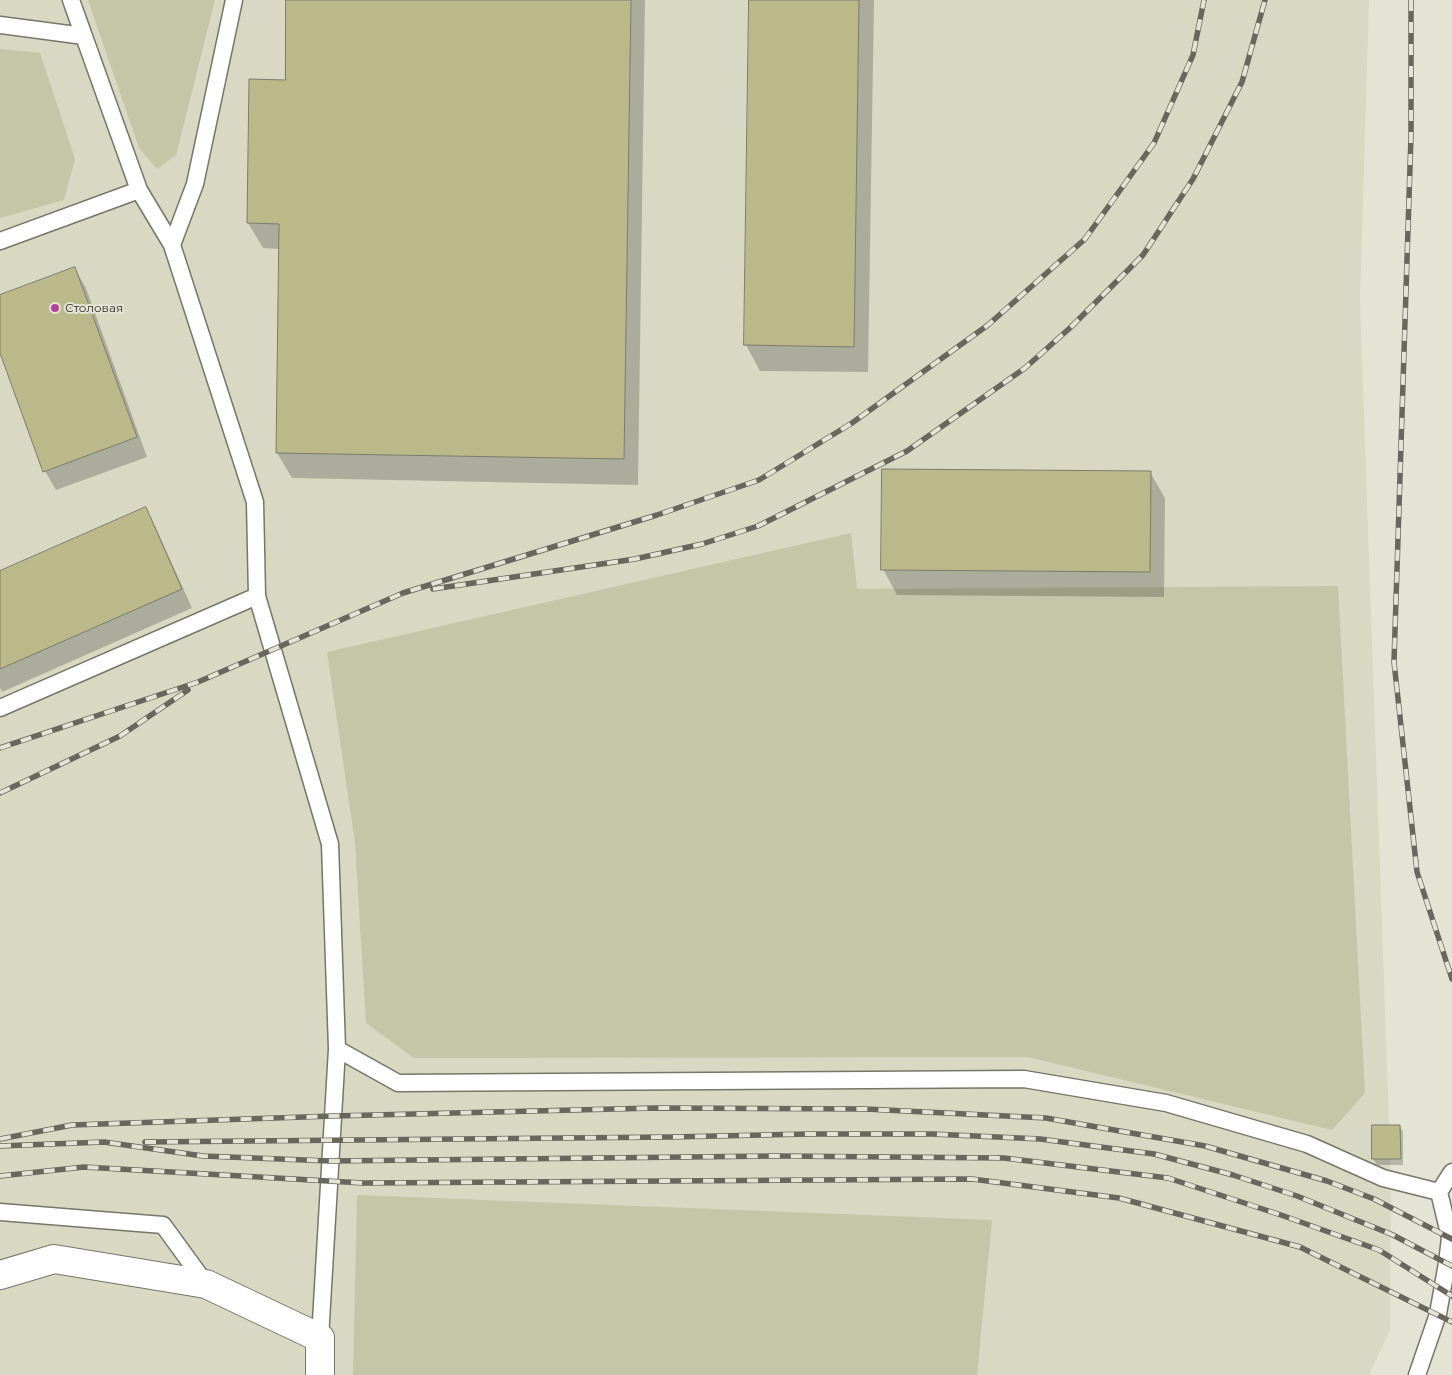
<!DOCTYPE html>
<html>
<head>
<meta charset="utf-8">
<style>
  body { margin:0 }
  canvas { display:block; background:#e4e4d5 }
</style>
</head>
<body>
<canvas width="1452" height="1375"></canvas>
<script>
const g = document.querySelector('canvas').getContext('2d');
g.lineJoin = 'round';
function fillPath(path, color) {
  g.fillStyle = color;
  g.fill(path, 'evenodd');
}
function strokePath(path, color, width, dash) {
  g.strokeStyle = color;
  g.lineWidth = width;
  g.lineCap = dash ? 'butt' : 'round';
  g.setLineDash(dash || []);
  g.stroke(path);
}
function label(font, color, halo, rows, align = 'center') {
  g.font = font + ' Montserrat,sans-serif';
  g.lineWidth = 4;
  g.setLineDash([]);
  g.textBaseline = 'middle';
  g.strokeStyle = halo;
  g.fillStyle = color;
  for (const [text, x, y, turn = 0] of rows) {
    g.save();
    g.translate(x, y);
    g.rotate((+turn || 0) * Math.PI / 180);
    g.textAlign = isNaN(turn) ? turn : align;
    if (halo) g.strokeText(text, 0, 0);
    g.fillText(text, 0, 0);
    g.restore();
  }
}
fillPath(new Path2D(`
  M0,0H1369L1360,302L1391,1180L1390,1330L1369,1375H0Z`), '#d8d8c3');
fillPath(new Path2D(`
  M88,0H215L176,155L157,169L139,148Z
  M0,49L40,53L75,159L64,200L0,218Z
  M851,533L857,589L1338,586L1365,1093L1332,1130L1028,1057L414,1058L366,1023L355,843L327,652Z
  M357,1195L992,1220L977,1375H353Z`), '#c5c5a8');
fillPath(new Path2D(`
  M287,0H645L638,485L292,478L277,453L280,249L263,248L248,223L250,81H286Z
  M751,0H874L868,372L760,371L746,345Z
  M75,269L86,288L147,457L56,490L45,471L0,350V296Z
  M1150,472L1165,498L1164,597L897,595L883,569Z
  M145,509L156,528L192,608L2,692L0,688V572Z
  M1400,1126L1403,1132V1165H1377L1373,1159Z`), '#0003');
const building = new Path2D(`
  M286,0H631L624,459L276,453L279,224L247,223L249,79L285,80Z
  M749,0H859L854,347L744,345Z
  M75,267L137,437L43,472L0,353V295Z
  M882,469L1151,471L1150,572L881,570Z
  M146,507L182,589L0,669V571Z
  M1372,1125H1400L1401,1159H1372Z`);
fillPath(building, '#bbb98a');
strokePath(building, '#7c7c6f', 1);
const lane = new Path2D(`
  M71,0L139,190L172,245L255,502L257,596L330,844L337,1049L398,1083L1024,1079L1166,1103L1307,1144L1383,1178L1439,1192L1452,1172
  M0,25L84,36
  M0,241L139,190
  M172,245L195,184L234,0
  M0,708L257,596
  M0,1212L163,1225L206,1284
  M320,1338L337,1049
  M1417,1375L1438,1314L1447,1263L1450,1238L1439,1192`);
const street = new Path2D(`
  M0,1275L54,1259L206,1284L320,1338V1375`);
strokePath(lane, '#767669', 19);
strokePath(street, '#767669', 30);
strokePath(lane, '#fff', 16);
strokePath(street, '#fff', 28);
const rail = new Path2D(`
  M1411,0V136L1394,662L1417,872L1452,979
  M433,589L635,559L702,544L758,526L907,451L1025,368L1071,327L1143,255L1193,179L1242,82L1265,0
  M0,748L198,682L403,593L657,515L759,480L852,423L988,325L1085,239L1154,143L1193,55L1204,0
  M0,793L120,736L188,690
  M0,1139L72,1125L333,1116L655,1108L865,1109L1046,1118L1205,1146L1327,1181L1374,1199L1452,1239
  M145,1142L671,1137L809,1134H932L1040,1139L1154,1154L1233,1175L1297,1196L1393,1235L1452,1266
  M0,1146L104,1142L203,1156L330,1161L776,1156L1004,1158L1168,1178L1281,1215L1379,1250L1452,1296
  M0,1176L84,1167L363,1183L972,1179L1119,1198L1300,1247L1452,1322`);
strokePath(rail, '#67675e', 5.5);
strokePath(rail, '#e4e4d5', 4, [11]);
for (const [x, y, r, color] of [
  [55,308,5,"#b3419c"]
]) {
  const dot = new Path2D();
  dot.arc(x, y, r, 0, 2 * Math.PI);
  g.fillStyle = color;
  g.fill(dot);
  strokePath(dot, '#e4e4d5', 2);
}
label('12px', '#2d2d27', '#e4e4d5', [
  ["Столовая",65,308]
], 'left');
</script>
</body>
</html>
